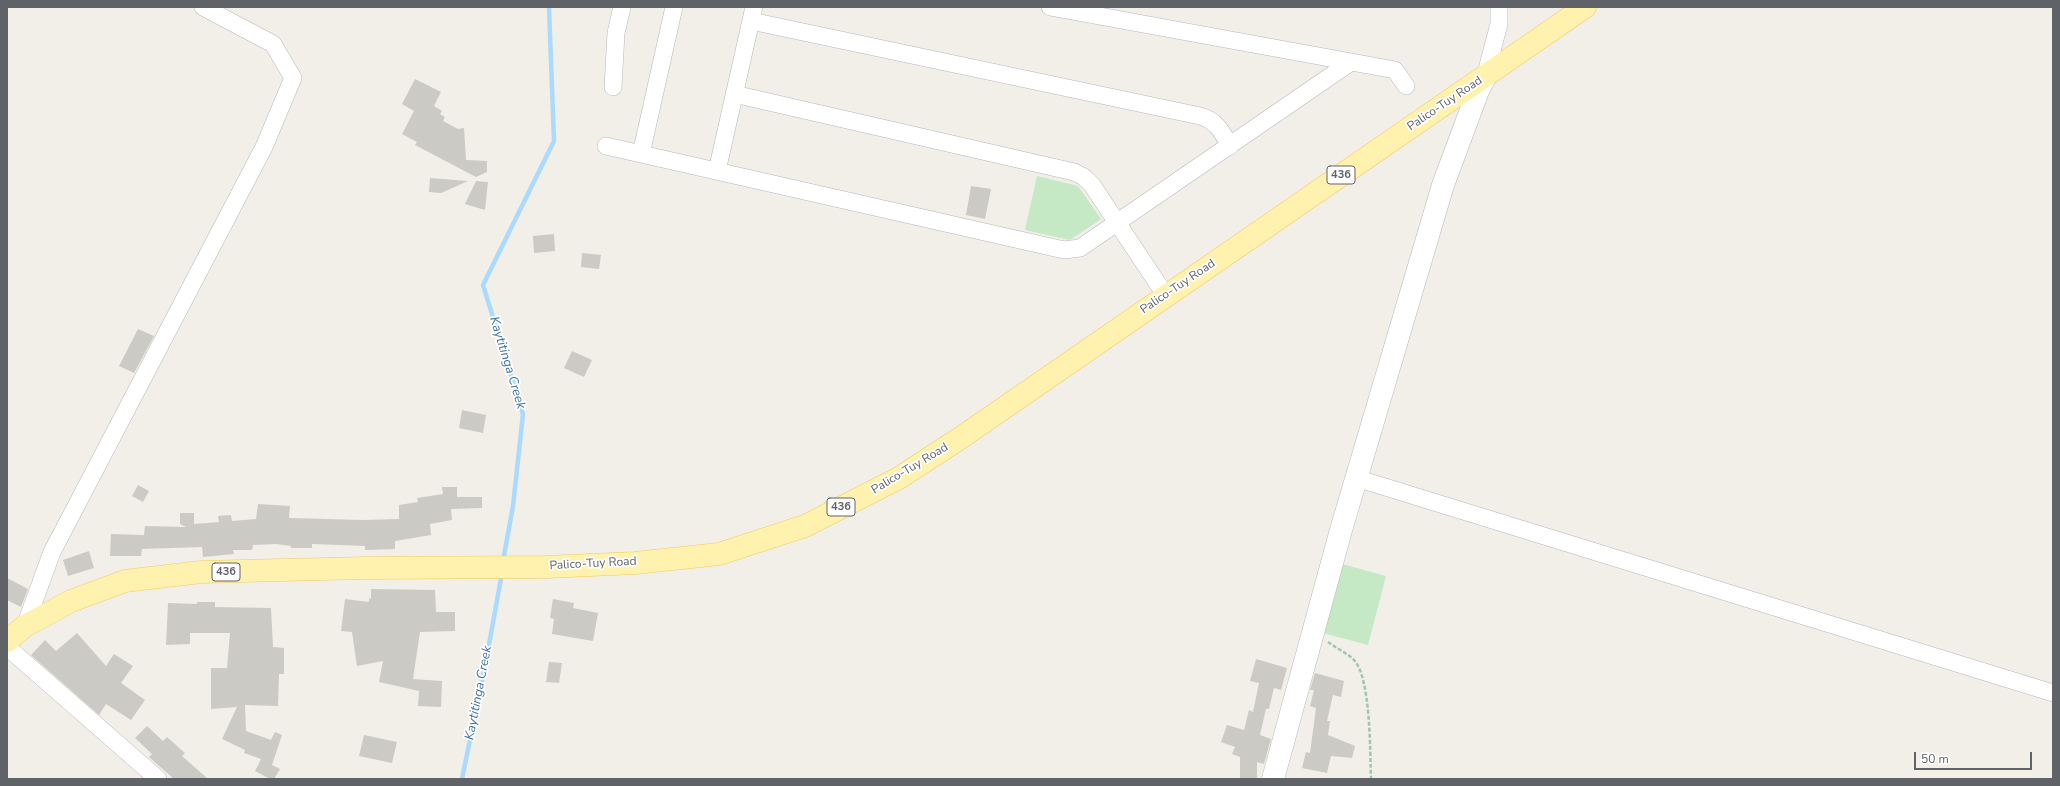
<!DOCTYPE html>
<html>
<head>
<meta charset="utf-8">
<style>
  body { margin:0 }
  #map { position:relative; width:2060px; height:786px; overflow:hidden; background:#f1efe8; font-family:"Nunito Sans",sans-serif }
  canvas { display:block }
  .frame { position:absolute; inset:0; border:8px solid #5f6368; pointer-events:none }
  .scale { position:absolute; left:1914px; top:752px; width:118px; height:18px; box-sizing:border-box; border:2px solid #5f6368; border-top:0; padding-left:5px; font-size:12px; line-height:14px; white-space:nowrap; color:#5f6368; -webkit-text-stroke:3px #fff; paint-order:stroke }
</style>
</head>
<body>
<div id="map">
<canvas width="2060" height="786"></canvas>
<div class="frame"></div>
<div class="scale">50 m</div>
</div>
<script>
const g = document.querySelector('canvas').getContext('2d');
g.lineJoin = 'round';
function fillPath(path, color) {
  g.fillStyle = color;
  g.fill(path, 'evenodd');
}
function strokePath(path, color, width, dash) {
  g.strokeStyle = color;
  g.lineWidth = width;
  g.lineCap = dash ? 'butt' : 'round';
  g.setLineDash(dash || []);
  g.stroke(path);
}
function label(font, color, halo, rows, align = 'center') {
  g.font = font + ' "Nunito Sans",sans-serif';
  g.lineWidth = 3.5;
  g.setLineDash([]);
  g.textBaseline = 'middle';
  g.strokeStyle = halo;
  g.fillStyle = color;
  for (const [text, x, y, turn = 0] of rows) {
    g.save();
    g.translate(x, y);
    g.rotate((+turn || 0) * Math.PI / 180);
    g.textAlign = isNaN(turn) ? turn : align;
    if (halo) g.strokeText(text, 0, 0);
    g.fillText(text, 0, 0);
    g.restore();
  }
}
fillPath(new Path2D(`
  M1037,176L1078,186L1101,219L1070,240L1025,230Z
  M1342,564L1386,576L1368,645L1323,633Z`), '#c5e8c5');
strokePath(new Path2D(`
  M503,561L513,506L523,414L483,285L554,141L549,7
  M462,779L486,661L502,573`), '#aadaff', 4.5);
fillPath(new Path2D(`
  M415,79L441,92L434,106L442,111L440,114L445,117L443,121L458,129L464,128L466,160L487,161V172L476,177L415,145L417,142L402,134L414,111L402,104Z
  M430,178L468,181L441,193L429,192Z
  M476,181L488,182L485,210L465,204Z
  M971,186L991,189L985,219L966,215Z
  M554,234L555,251L534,253L533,236Z
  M582,253L601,255L599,269L581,267Z
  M138,329L154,336L134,373L119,366Z
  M572,351L592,360L584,377L564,368Z
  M462,410L486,415L483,433L459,428Z
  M138,485L149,491L143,502L132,496Z
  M442,487H457V497H482V508L451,509L452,520L430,524L431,535L395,541V549L365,550V546L312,544V548H291V546L276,544L253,545L252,550H233L234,554L203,557L202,547L142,549L141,556H110L111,534L144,535L145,526L186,527L180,524V513H194V524L219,522L218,516L231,515L232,521L256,519L258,504L290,506L289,518L363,520L399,519V505L418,502L417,498L443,494Z
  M89,551L94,568L68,576L63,560Z
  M7,578L28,589L21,607L7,600Z
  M371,589L435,590L436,612H455V631L420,632L413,679L442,681L441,707L418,706L419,691L379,682L383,661L357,666L352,632L341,631L345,599L369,602V598L371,599Z
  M553,599L574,603L573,608L598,613L593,641L552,634L554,619L550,618Z
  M197,602H215V607L271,608L273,647L284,648V674H279L278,706L245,705L246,731L271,740L275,732L282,735L272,765L280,769L274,779H270L255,771L261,759L244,753L245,750L222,739L237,707L211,709V668H227L230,633H190V644L166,645L168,603L197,604Z
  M77,633L106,666L114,654L133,666L121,683L145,700L131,720L106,704L99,715L31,655L45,640L56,651Z
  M1256,659L1287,668L1281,690L1274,688L1269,709H1266L1260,735L1271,739L1264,764L1257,762V779H1240V757L1232,754L1235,747L1221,742L1227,725L1244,730L1249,710L1253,712L1259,683L1250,681Z
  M549,662L562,663L559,683L546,682Z
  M1315,673L1344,681L1341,697L1333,695L1327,721H1330L1328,735L1355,746L1352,758L1331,756L1327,773L1302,768L1306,752L1310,753L1316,708L1310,706L1314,690H1310Z
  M147,726L163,741L167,737L185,753L182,756L208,779H174L149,757L152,754L135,738Z
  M364,735L397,742L392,763L359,756Z`), '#cccac5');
const minor = new Path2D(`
  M1050,7L1395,70L1406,86
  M751,21L1200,116C1216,120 1222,132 1230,146
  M1485,77L1499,24V7
  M613,87L616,33L622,7
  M734,94L1074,172L1084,177L1092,185L1166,296
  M606,146L1064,250L1080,248L1351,62
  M641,154L674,7
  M717,171L754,7
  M1356,478L2053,693
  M25,626L52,552L264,147L293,78L273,44L203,7
  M7,647L158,779`);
const tertiary = new Path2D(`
  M1273,779L1341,530L1443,185L1478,91L1485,77`);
const primary = new Path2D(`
  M7,641L25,626L71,601L125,581L201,572L365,568L546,567L635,563L719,554L805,526L899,478L959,439L1585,7`);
strokePath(minor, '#b5b8bc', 18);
strokePath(tertiary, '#b5b8bc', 23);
strokePath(primary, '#f2c960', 23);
strokePath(new Path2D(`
  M1328,642C1336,648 1347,653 1354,660C1371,678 1370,753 1371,779`), '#9cc7a9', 2.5, [4, 2]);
strokePath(minor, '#fff', 17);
strokePath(tertiary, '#fff', 22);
strokePath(primary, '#fff2af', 22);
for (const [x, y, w] of [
  [1341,175,28],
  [841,507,28],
  [226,572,28]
]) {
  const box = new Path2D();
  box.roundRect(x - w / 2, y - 9, w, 18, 3);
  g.fillStyle = '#fff';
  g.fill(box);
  strokePath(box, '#5f6368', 1);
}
label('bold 11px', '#5f6368', null, [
  ["436",1341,175],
  ["436",841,507],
  ["436",226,572]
]);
label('12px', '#5f6368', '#fff', [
  ["Palico-Tuy Road",1445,104,-34],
  ["Palico-Tuy Road",1178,287,-34],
  ["Palico-Tuy Road",910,469,-31],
  ["Palico-Tuy Road",593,564,-3]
]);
label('italic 13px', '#4174aa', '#fff', [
  ["Kaytitinga Creek",507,363,73],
  ["Kaytitinga Creek",479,693,-79]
]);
</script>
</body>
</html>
